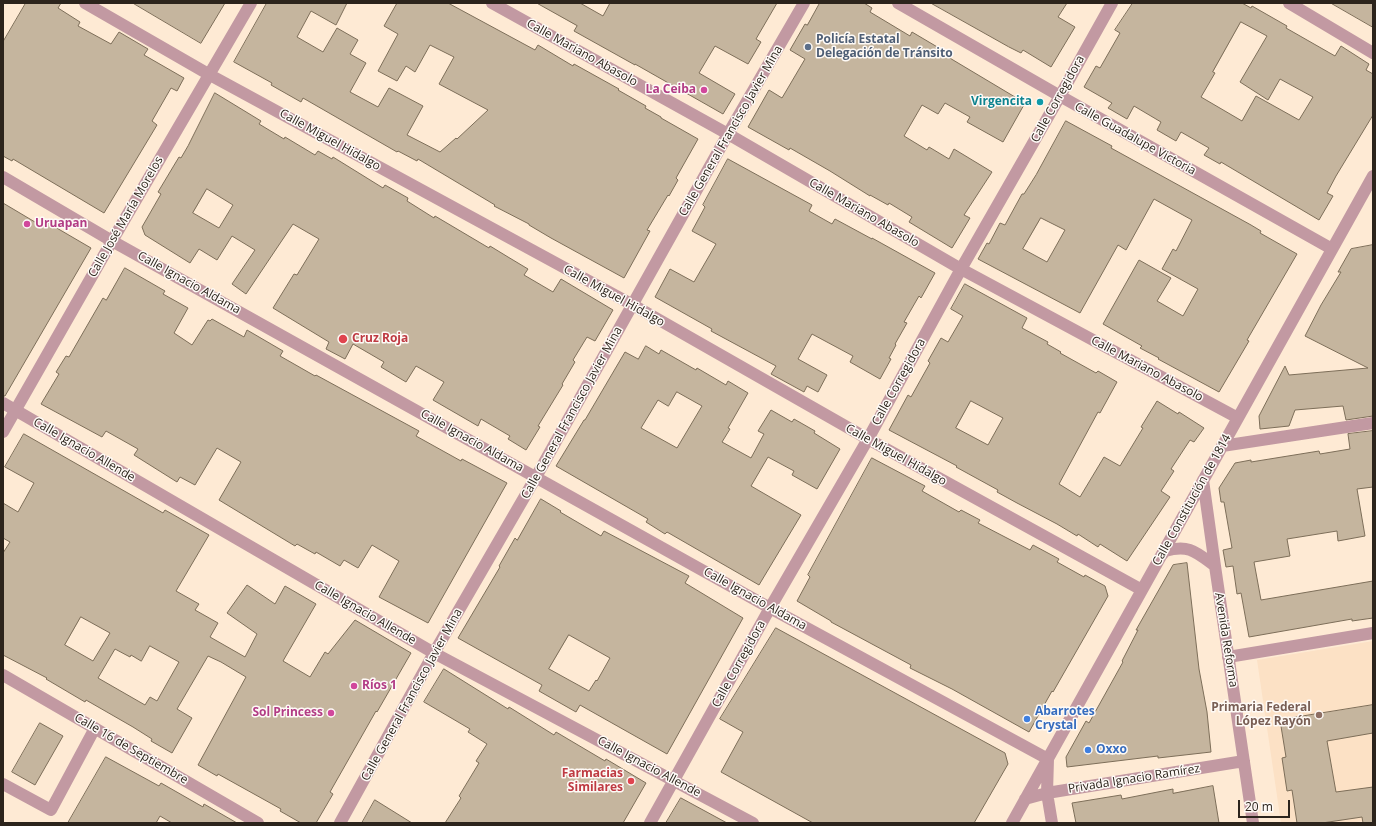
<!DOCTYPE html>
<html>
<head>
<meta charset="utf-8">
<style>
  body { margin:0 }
  #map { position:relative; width:1376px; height:826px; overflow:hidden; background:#feead4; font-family:"Open Sans",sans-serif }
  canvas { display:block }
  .frame { position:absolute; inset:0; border:4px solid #2c241c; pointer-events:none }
  .scale { position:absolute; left:1238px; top:800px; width:52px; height:18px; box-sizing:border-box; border:2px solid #2c241c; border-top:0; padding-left:5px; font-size:12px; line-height:14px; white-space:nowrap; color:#2c241c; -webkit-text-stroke:3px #fefaf6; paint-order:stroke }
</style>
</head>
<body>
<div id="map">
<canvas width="1376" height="826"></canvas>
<div class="frame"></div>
<div class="scale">20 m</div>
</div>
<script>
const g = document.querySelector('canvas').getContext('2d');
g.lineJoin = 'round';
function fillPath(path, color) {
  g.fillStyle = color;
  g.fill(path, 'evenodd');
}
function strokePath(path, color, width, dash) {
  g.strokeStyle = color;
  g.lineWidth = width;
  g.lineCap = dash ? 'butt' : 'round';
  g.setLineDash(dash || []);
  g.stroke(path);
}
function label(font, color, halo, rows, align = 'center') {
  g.font = font + ' "Open Sans",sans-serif';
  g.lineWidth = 3;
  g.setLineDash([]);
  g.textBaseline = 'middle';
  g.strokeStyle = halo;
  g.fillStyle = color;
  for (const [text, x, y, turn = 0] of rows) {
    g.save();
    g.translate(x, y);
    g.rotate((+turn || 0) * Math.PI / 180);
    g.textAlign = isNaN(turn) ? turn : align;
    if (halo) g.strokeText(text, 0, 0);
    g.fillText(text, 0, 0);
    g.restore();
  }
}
fillPath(new Path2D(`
  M1373,641V820L1347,823H1281L1257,660Z`), '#fce1c5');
const building = new Path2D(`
  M26,3H61L58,8L80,22L78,26L111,44L119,32L148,49L144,55L184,78L177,91L171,88L152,121L157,125L104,213L13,159L12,161L3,156V42Z
  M133,3H225L201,43Z
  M267,3H347L336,25L311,11L297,37L323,52L337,28L358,40L350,54L366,63L350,92L378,107L389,88L423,106L407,135L440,152L456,138L457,139L488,110L439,84L454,57L430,45L415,72L406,66L397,81L378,71L398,34L384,26L397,3H448L535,50L538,45L573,66L574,64L619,89L618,90L646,106L645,108L661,117V118L698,139L676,178L678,180L669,196L668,195L647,230L650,231L624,278L551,238L529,225V224L494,206L495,205L418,159L417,161L398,151L397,152L303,98L301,102L271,85L272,83L234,62Z
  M537,3H580L603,16L610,3H777L756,39L761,42L748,64L715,46L699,73L735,94L723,114L635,64V65L574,31L577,26Z
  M820,3H864L872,8L870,12L910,36L912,32L939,48L938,51L1025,103L1003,142L967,122L970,117L945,103L938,114L922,105L904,136L927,150L929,147L949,159L954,149L992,172L964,215L970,218L952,248L909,222L912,217L889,203L888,205L870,195V196L830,171L790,148L789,150L748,127L769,90L782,98L805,59L790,50L805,24L807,25Z
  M931,3H1067L1058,17L1075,27L1051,67L1023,50L1021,53L1009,47Z
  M1133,3H1242L1251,8L1252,6L1287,26L1286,28L1335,56L1341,46L1369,64L1366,70L1373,74V115L1336,176L1327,193L1333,196L1319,220L1221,162L1220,164L1204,155L1209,148L1181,132L1176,141L1157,130L1161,122L1134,106L1127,119L1108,108L1112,103L1084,87L1096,66L1100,68L1120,33L1115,30ZM1241,22L1267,36L1240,82L1268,100L1280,79L1313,97L1299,120L1256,96L1242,121L1201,97L1215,73L1213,72Z
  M1331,3H1373V27Z
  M215,93L261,121L259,124L284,139L285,137L315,155L318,151L332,159L333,157L383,188L385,185L408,198L407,201L434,218L435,216L489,248L490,246L508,257L528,269L524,275L553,292L561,279L613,310L595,341L587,337L573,360L575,362L562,384L563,385L538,426L540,427L526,450L508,439L510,436L481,419L478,426L433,400L444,382L416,366L406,382L381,367L384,362L353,344L345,359L326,349L329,342L273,308L294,274L297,275L319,239L293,224L246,294L232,284L255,250L232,236L217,260L199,249L190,263L145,235L142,227L161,194L158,192L179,157L181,158L188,146ZM207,189L233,205L219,228L193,213Z
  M1066,121L1112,146L1111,148L1251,225L1261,231L1260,233L1297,254L1247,340L1249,341L1219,392L1158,359L1159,358L1140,348L1142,346L1103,324L1139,260L1171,278L1157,301L1183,316L1198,289L1162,269L1173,249L1176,251L1192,220L1154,199L1126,250L1118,245L1080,313L978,259L987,243L989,244L1000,223L1005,225L1022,194H1024L1036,175ZM1041,218L1065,230L1047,262L1023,249Z
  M728,159L812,205L809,211L832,224L835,219L872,239V238L935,273L921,298L919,296L904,322L907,323L895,344L896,345L889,358L891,359L880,379L850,362L853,356L812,334L798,359L827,375L818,392L807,386L804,392L771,374L776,366L711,331L712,329L655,297L670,269L694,282L716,244L692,231L705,207L703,205Z
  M3,203L40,225L43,220L91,248L5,396H3Z
  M1373,245V416L1346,420L1343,406L1295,410L1289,426L1260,429L1259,416L1285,366L1289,375L1368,368L1305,336L1321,305L1341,272H1338L1351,249Z
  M125,268L165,291L163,294L188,308L174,333L192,345L208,320L210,321L212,319L244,337L247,330L283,351L280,356L315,376L316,375L419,431L416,436L461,461L462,459L507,483L428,623L379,597L399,561L372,545L358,568L344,560L340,566L316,552L315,554L297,544L295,546L219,500L241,462L217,448L195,485L180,477L177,482L134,455L138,449L106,431L102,437L41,404L59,374L56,372L66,356L69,357L103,298L106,300Z
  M965,284L1027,318L1022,328L1048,342L1047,344L1061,352L1060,353L1096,373L1098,371L1117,382L1100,413L1098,412L1059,484L1080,497L1104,457L1120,466L1143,428L1141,427L1157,401L1178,414L1179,412L1204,428L1194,442L1190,440L1171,469L1174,471L1161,491L1170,497L1127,561L1100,544L1098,547L1078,534L1077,536L1057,524L1017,503L997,492L998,490L956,467L957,466L889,430L908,395L911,397L930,363L928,361L941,338L948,342L963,316L951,309ZM971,401L1003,418L988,445L956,428Z
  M646,346L659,354L661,350L696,370L697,368L726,385L728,381L748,393L728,428L730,429L722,442L751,458L764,434L758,431L771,410L792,422L794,419L815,431L814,433L840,449L817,489L792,475L794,471L768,457L751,486L801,515L759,585L667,532L665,534L646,522L648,519L556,466L584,420H585L625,352L638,359ZM677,392L702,406L677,448L641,428L658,400L668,406Z
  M1373,431V487L1357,489L1365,536L1338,541L1337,531L1287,539L1290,556L1254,562L1261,600L1373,581V618L1352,621V619L1249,637L1241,593L1237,594L1233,566L1226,567L1223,550L1232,548L1224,502H1221L1219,488L1235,463L1251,460V462L1319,451L1320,454L1350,449L1348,434Z
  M24,434L163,513L165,510L209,535L176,591L199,604L195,610L218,623L210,637L245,657L257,634L227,613L247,585L275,604L285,586L316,604L283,661L310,677L325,652L328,654L355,620L411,653L377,712L376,711L330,792L333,794L316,823H301L280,811L281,809L218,774L217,776L198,765L246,677L221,662L208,656L177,709L192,718L172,753L151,741L152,739L133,727L86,700L85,702L46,679L47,678L3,655V553L10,542L3,538V503L18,512L34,483L5,467ZM81,617L110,633L93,661L65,645ZM150,646L179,662L157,701L150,697L145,705L98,678L115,649L130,657L131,655L141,661Z
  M872,458L925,486L922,491L959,512L961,510L980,520L978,523L1030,550L1033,545L1059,559L1057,562L1084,577L1085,575L1105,586L1108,596L1053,692L1052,691L1029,732L952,689L910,668L911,665L831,622V621L797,601L810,577L808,575Z
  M541,499L561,511L560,512L601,536L604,531L689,576L685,583L743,618L667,754L580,705L576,712L539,691L542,685L458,638L500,567L499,566L515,538L517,540ZM569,635L610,658L597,681L596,680L589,691L549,669Z
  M1187,563L1199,669L1207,712L1211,752L1158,758V756L1067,767L1066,757L1086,721L1089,723L1123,662L1122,661L1138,630H1136L1173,565Z
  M776,628L1005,753L1008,764L974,823H813L721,772L743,732L720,719Z
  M444,669L508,709L509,707L554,735L556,732L605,761L606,759L646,783L623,823H445L461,798L459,796L479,763L476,761L487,744L468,732L470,729L424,702Z
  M1373,705V733L1327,741L1336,792L1373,787V823H1363L1362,817L1322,823H1297L1292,790L1287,791L1282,758L1286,757L1280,720Z
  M40,723L63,736L35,785L12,772Z
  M106,757L159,786L161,783L203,807L204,804L237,823H172L160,816L156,823H68Z
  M1213,786L1219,823H1076L1072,803L1121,795L1122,799L1173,789V793Z
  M681,798L727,823H666Z
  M375,800L412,823H362Z`);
fillPath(building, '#c5b59e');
strokePath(building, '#7d6e59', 1);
strokePath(new Path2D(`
  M85,3L210,75L633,305L868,439L1142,590
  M492,3L728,134L961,269L1238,418
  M898,3L1060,96L1332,249
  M1289,3L1373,53
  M3,177L112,241L770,608L1048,759L1047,793L1052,823
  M3,403L434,653L753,823
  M3,432L112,241L251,3
  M1222,446L1373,423
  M1203,480L1215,566L1253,823
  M1162,555L1165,551C1189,544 1196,552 1215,566
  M1228,657L1373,633
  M3,675L258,823
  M3,784L51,810L95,728
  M1025,799L1047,793L1244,761
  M340,823L434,653L536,477L728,134L804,3
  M650,823L770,608L868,439L961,269L1060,96L1112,3
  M1012,823L1373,176`), '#c299a2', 12);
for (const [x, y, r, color] of [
  [808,47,4,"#5c6f8a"],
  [704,90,4,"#d1479c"],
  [1040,102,4,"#0f9aa8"],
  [27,224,4,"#d1479c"],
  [343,339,5,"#e0444e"],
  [354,686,4,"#d1479c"],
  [331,713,4,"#d1479c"],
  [1319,715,4,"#8d6e63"],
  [1027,719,4,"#3f7fe0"],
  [1088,750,4,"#3f7fe0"],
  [631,781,4,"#e0444e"]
]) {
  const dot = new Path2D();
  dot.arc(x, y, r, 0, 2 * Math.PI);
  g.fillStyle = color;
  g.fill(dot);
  strokePath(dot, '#fefaf6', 1.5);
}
label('bold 12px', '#4e5e75', '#fefaf6', [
  ["Policía Estatal",816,40],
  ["Delegación de Tránsito",816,54]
], 'left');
label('12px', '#2c241c', '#fefaf6', [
  ["Calle Mariano Abasolo",582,53,29],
  ["Calle Corregidora",1058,99,-61],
  ["Calle General Francisco Javier Mina",731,131,-60],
  ["Calle Guadalupe Victoria",1135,139,29],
  ["Calle Miguel Hidalgo",330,140,29],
  ["Calle Mariano Abasolo",864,213,30],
  ["Calle José María Morelos",126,217,-60],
  ["Calle Ignacio Aldama",189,283,29],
  ["Calle Miguel Hidalgo",614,296,29],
  ["Calle Mariano Abasolo",1147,369,28],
  ["Calle Corregidora",899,382,-61],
  ["Calle General Francisco Javier Mina",572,413,-61],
  ["Calle Ignacio Aldama",472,441,29],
  ["Calle Ignacio Allende",84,450,30],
  ["Calle Miguel Hidalgo",896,455,29],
  ["Calle Constitución de 1814",1192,500,-61],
  ["Calle Ignacio Aldama",755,599,29],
  ["Calle Ignacio Allende",365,613,30],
  ["Avenida Reforma",1226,640,81],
  ["Calle Corregidora",739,664,-61],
  ["Calle General Francisco Javier Mina",412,695,-61],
  ["Calle 16 de Septiembre",131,749,30],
  ["Calle Ignacio Allende",649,767,28],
  ["Privada Ignacio Ramírez",1134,779,-9]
]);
label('bold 12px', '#b23c85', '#fefaf6', [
  ["La Ceiba",696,90],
  ["Uruapan",35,224,"left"],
  ["Ríos 1",362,686,"left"],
  ["Sol Princess",323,713]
], 'right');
label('bold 12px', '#0d838f', '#fefaf6', [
  ["Virgencita",1032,102]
], 'right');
label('bold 12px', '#be3a42', '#fefaf6', [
  ["Cruz Roja",352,339],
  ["Farmacias",623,774,"right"],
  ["Similares",623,788,"right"]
], 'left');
label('bold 12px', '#785e54', '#fefaf6', [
  ["Primaria Federal",1311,708],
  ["López Rayón",1311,722]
], 'right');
label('bold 12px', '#366cbe', '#fefaf6', [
  ["Abarrotes",1035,712],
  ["Crystal",1035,726],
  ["Oxxo",1096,750]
], 'left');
</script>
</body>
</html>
